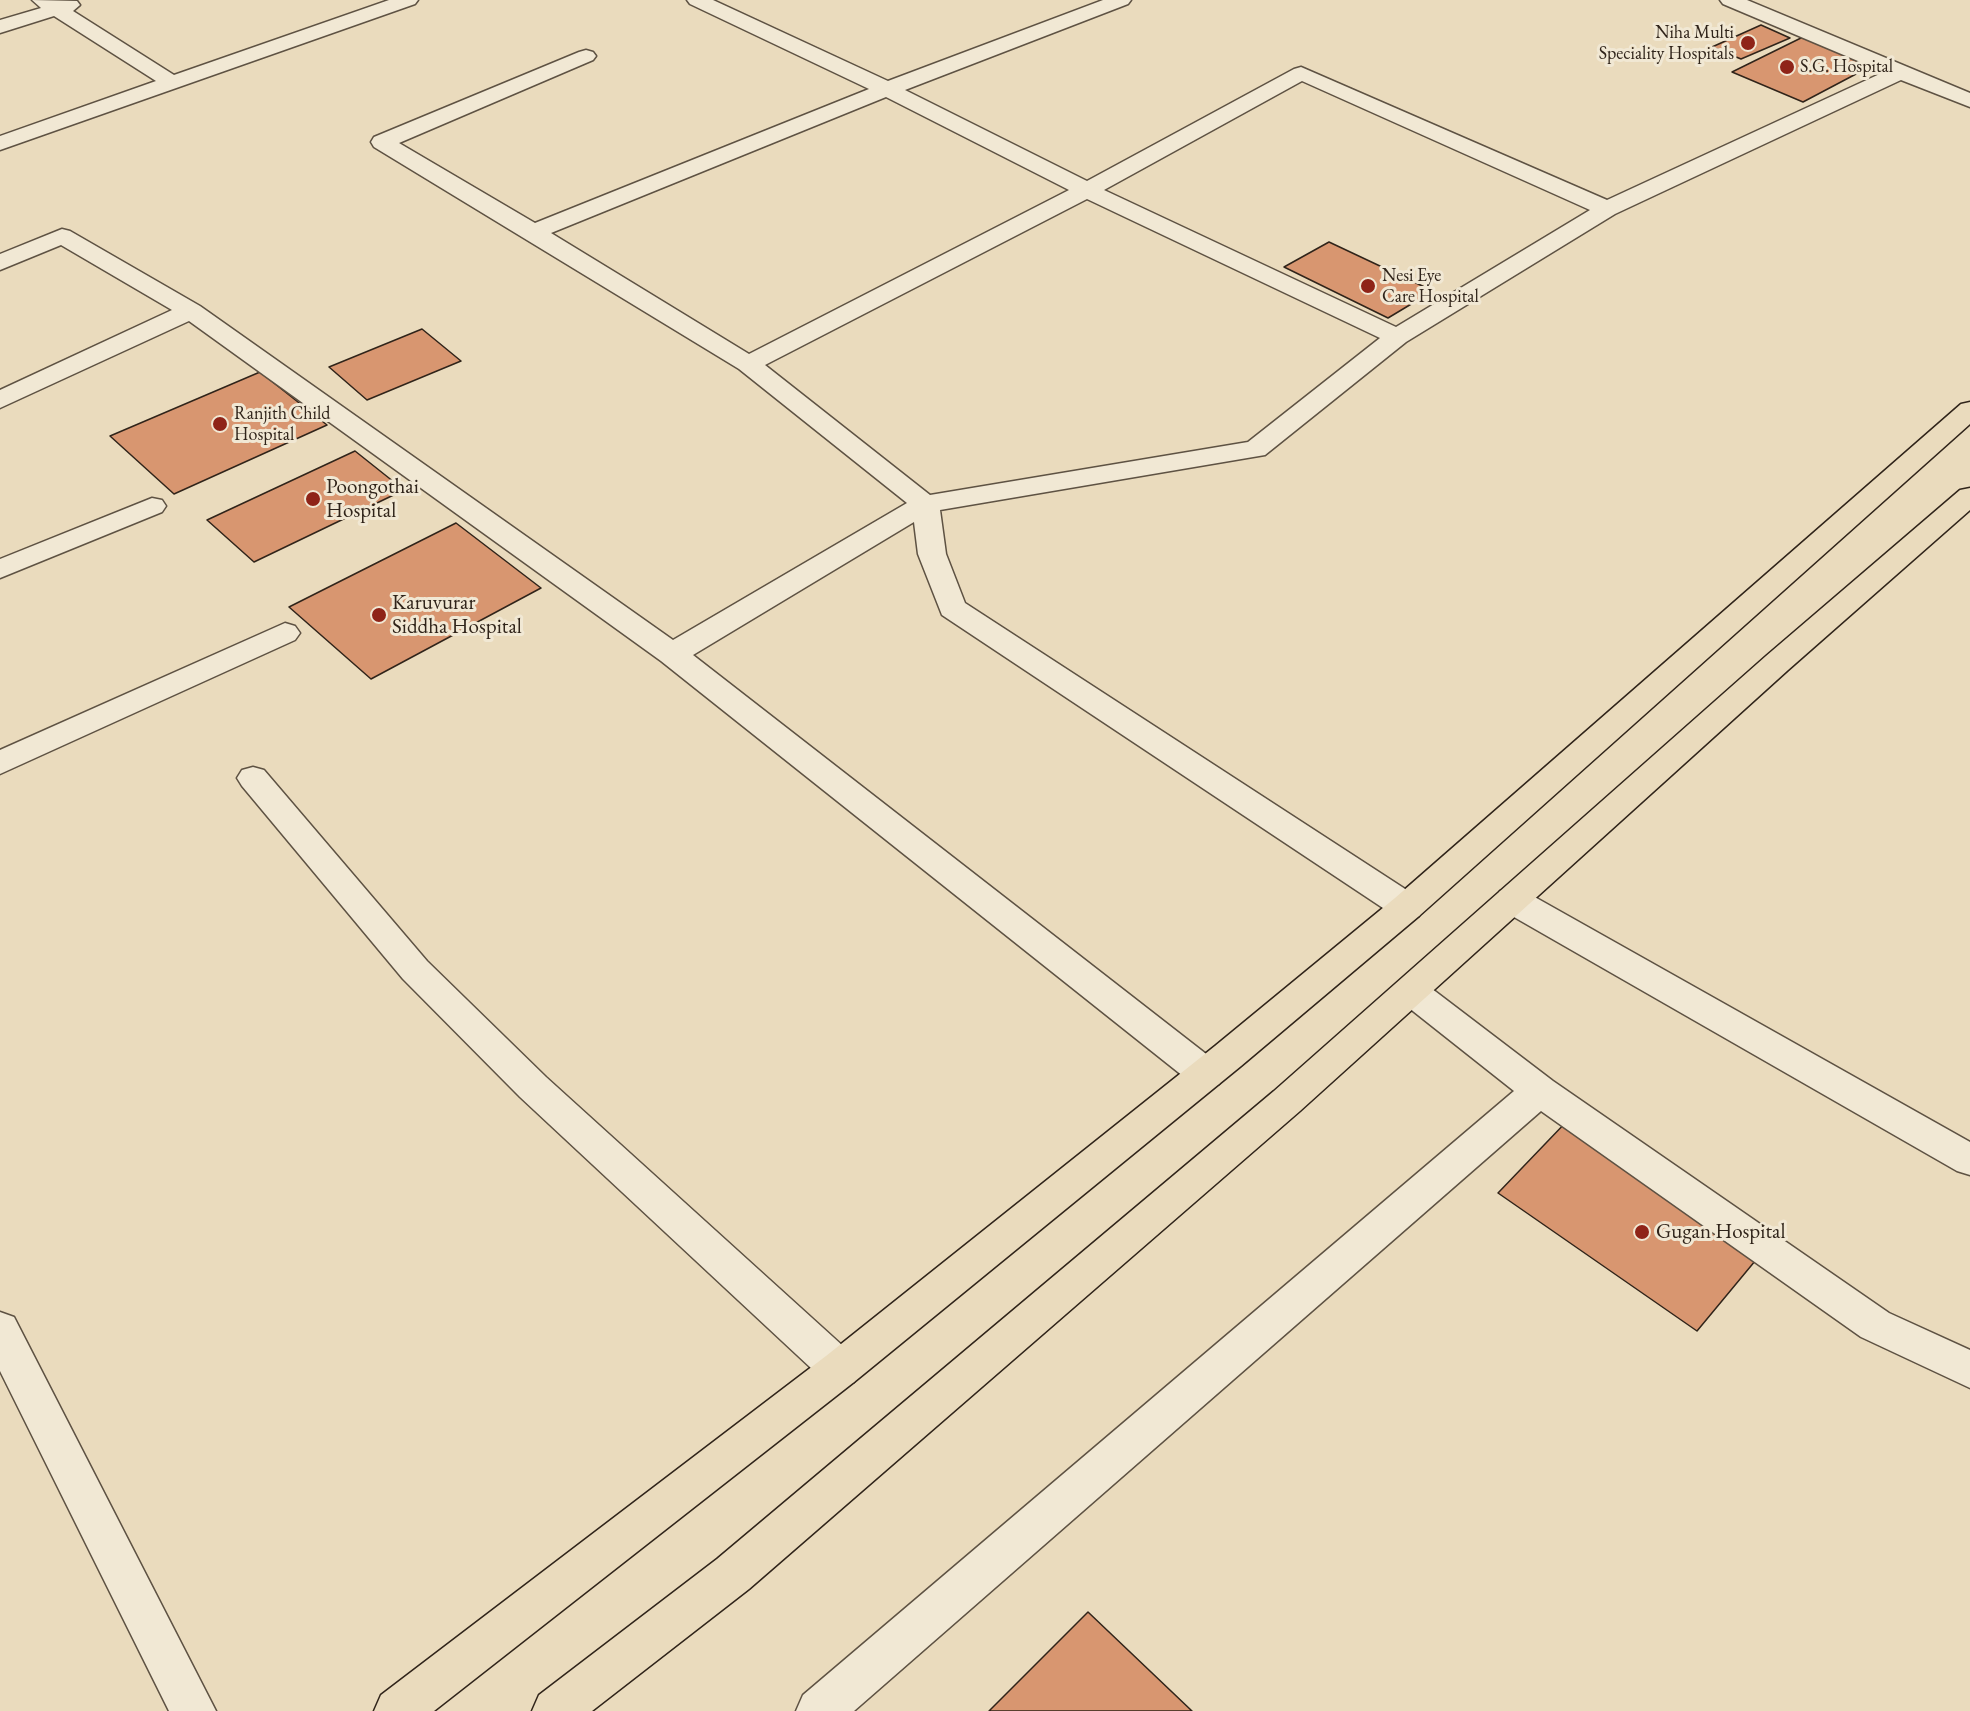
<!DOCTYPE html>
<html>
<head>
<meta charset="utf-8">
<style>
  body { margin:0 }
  canvas { display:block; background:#eadbbd }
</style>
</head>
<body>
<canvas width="1970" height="1711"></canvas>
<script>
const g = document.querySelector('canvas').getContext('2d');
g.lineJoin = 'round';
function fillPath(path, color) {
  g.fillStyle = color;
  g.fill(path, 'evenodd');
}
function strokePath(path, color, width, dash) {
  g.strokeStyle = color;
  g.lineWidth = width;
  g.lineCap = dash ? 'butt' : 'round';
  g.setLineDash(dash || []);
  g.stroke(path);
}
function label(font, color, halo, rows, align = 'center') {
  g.font = font + ' "EB Garamond",serif';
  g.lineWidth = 6;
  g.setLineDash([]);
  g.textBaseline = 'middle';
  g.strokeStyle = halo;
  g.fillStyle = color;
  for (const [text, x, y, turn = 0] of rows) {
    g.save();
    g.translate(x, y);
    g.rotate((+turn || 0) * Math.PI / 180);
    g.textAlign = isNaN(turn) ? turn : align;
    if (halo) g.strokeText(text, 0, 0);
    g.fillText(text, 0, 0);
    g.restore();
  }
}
const building = new Path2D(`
  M1761,25L1790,38L1741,59L1712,47Z
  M1805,36L1875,64L1803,102L1732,72Z
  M1329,242L1433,291L1388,318L1284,267Z
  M422,329L461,361L367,400L329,367Z
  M260,372L327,425L174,494L110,436Z
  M355,451L404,490L254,562L207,520Z
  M456,523L541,588L371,679L289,607Z
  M1569,1119L1765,1249L1697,1331L1498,1193Z
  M1088,1612L1192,1711H989Z`);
fillPath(building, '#d89670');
strokePath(building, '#30241a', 1.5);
const minor = new Path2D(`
  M32,0L77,1L80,5L73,11L174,75L389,0H418L415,4L0,150V136L156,81L54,16L0,33V20L41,8Z
  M687,0H713L888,81L1103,0H1131L1128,4L905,90L1087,181L1294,69L1301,67L1607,200L1884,72L1723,4L1720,0H1747L1970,93V107L1901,80L1615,214L1406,342L1265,455L940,510L946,554L965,603L1419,898L1424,907L1419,916L1407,919L1395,916L942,615L918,554L914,522L693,655L1219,1064L1224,1074L1219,1084L1206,1088L1193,1084L661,661L189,321L0,408V390L172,310L61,245L0,270V254L62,229L70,231L200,306L673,640L907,503L739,369L374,147L371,142L374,137L579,52L586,50L593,52L596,56L593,60L399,143L535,223L869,89L690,4ZM1302,81L1590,210L1396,327L1104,190ZM886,97L1069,190L749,354L551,233ZM1087,199L1380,338L1248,442L930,495L765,365Z
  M152,498L162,500L166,506L162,512L0,578V559Z
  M285,623L295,626L300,633L295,640L0,774V750Z
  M253,767L264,770L427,961L546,1077L854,1356L860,1369L854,1382L840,1387L826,1382L520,1097L403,979L242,786L237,778L242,770Z
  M1512,888L1524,891L1970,1142V1175L1957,1171L1500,909L1495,900L1500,891Z
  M1411,978L1423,982L1553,1081L1889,1313L1970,1350V1388L1861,1337L1541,1111L854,1711H796L803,1695L1514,1091L1399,1000L1393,991L1399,982Z
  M0,1312L14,1317L216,1711H169L0,1371Z`);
const major = new Path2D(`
  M1970,402V424L1419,916L1241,1066L854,1382L434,1711H374L381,1695L826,1356L1215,1046L1395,898L1961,404Z
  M1970,488V510L1788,670L1300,1111L749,1589L592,1711H532L539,1695L717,1559L1274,1091L1766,656L1960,490Z`);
strokePath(minor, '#5e5243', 3);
strokePath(major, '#30241a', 3);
fillPath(minor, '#f1e8d4');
fillPath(major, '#eadbbd');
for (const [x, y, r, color] of [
  [1748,43,8,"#8f2418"],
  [1787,67,8,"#8f2418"],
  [1368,286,8,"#8f2418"],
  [220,424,8,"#8f2418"],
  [313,499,8,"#8f2418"],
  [379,615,8,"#8f2418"],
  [1642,1232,8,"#8f2418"]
]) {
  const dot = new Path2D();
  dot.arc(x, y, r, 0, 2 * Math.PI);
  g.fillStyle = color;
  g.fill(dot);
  strokePath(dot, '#f1e8d4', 2);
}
label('18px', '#30241a', '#f1e8d4', [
  ["Niha Multi",1734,33,"right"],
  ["Speciality Hospitals",1734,54,"right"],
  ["S.G. Hospital",1800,67],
  ["Nesi Eye",1382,276],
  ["Care Hospital",1382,297],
  ["Ranjith Child",234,414],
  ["Hospital",234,435]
], 'left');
label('21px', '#30241a', '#f1e8d4', [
  ["Poongothai",326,487],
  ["Hospital",326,511],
  ["Karuvurar",392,603],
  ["Siddha Hospital",392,627],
  ["Gugan Hospital",1656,1232]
], 'left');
</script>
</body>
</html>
